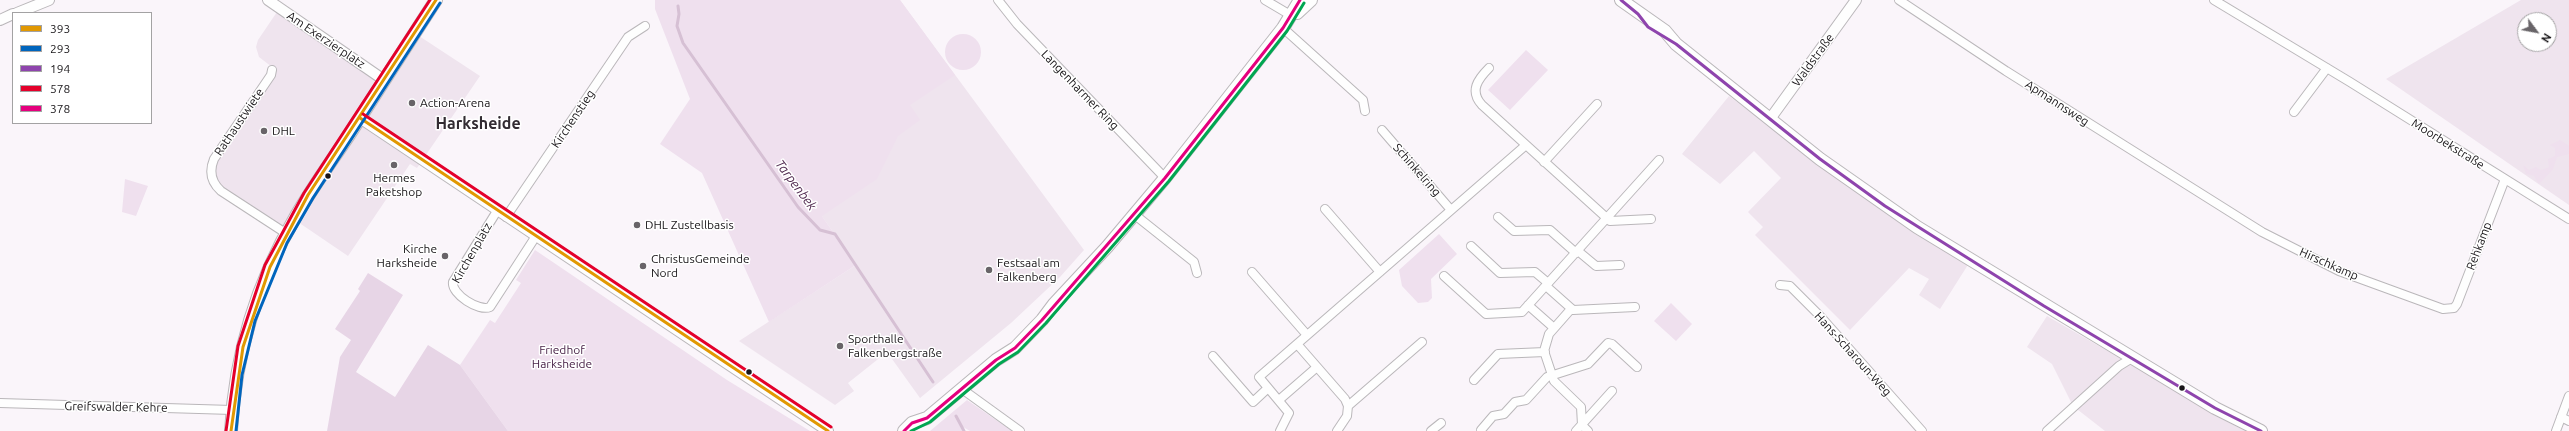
<!DOCTYPE html>
<html>
<head>
<meta charset="utf-8">
<style>
  body { margin:0 }
  #map { position:relative; width:2569px; height:431px; overflow:hidden; background:#faf5fa; font-family:Ubuntu,sans-serif }
  canvas { display:block }
  .legend { position:absolute; left:12px; top:12px; width:140px; height:112px; box-sizing:border-box; background:#fff; border:1px solid #a3a2a3; margin:0; padding:5px 7px; list-style:none; font-size:12px; color:#191619 }
  .legend li { display:flex; align-items:center; gap:8px; height:20px }
  .legend b { width:20px; border:1px solid #a3a2a3 }
  .north { position:absolute; left:2517px; top:12px; width:40px; height:40px; box-sizing:border-box; background:#fff; border:1px solid #a3a2a3; border-radius:50%; rotate:122deg; font-size:11px; font-weight:700; line-height:16px; text-align:center; color:#191619 }
  .north::after { content:''; display:block; margin:auto; width:14px; height:18px; background:#686468; clip-path:polygon(50% 0,100% 100%,50% 72%,0 100%) }
</style>
</head>
<body>
<div id="map">
<canvas width="2569" height="431"></canvas>
<ul class="legend">
<li><b style="height:5px;background:#e19802"></b>393</li>
<li><b style="height:5px;background:#0065bd"></b>293</li>
<li><b style="height:5px;background:#8e44ad"></b>194</li>
<li><b style="height:5px;background:#e4002b"></b>578</li>
<li><b style="height:5px;background:#e5007d"></b>378</li>
</ul>
<div class="north">N</div>
</div>
<script>
const g = document.querySelector('canvas').getContext('2d');
g.lineJoin = 'round';
function fillPath(path, color) {
  g.fillStyle = color;
  g.fill(path, 'evenodd');
}
function strokePath(path, color, width, dash) {
  g.strokeStyle = color;
  g.lineWidth = width;
  g.lineCap = dash ? 'butt' : 'round';
  g.setLineDash(dash || []);
  g.stroke(path);
}
function label(font, color, halo, rows, align = 'center') {
  g.font = font + ' Ubuntu,sans-serif';
  g.lineWidth = 3;
  g.setLineDash([]);
  g.textBaseline = 'middle';
  g.strokeStyle = halo;
  g.fillStyle = color;
  for (const [text, x, y, turn = 0] of rows) {
    g.save();
    g.translate(x, y);
    g.rotate((+turn || 0) * Math.PI / 180);
    g.textAlign = isNaN(turn) ? turn : align;
    if (halo) g.strokeText(text, 0, 0);
    g.fillText(text, 0, 0);
    g.restore();
  }
}
fillPath(new Path2D(`
  M694,0H900L1084,250L1060,277L1011,323L920,398L887,352L848,383L854,391L835,405L739,341L856,265L692,30Z
  M2521,0H2569V205L2386,79ZM2525,20H2549V44H2525Z
  M279,9L384,81L416,34L480,76L417,168L410,164L348,256L292,218L284,231L221,190L212,169L272,67L259,57L256,47L258,40Z
  M1729,96L1831,171L1971,260L1940,309L1919,295L1929,279L1909,268L1850,330L1755,235L1763,227L1748,212L1781,178L1754,151L1720,184L1682,154Z
  M2047,316L2227,420L2253,431H2105L2073,406L2052,364L2027,347Z`), '#efe4ee');
fillPath(new Path2D(`
  M655,0H900L955,75L910,105L920,120L898,136L877,179L822,216L856,265L769,322L702,173L660,144L690,99L655,9Z
  M945 52a18 18 0 1 1 36 0a18 18 0 1 1-36 0Z
  M1526,50L1548,70L1510,110L1488,90Z
  M2560,140L2569,146V154L2557,157L2553,169L2539,184L2534,176L2526,174L2523,165L2529,170L2536,167L2541,170L2549,167L2548,159L2555,156V148L2550,145Z
  M125,179L148,186L136,216L122,212Z
  M1439,234L1457,254L1431,279L1432,298L1428,302L1418,303L1402,286L1399,270Z
  M535,250L727,380L810,431H508L460,365L490,320L495,323L521,283L516,280Z
  M1671,303L1692,324L1676,341L1654,321Z
  M967,400L1012,431H970L963,427L962,431H930Z`), '#efe0ee');
fillPath(new Path2D(`
  M368,273L403,295L356,372L395,397L428,345L460,365L508,431H327L340,357L351,340L335,329L360,291L358,289Z`), '#e7d5e6');
strokePath(new Path2D(`
  M678,6L679,14L677,26L683,43L798,207L820,230L835,234L933,382
  M956,416L964,431`), '#d6c0d4', 3);
const minor = new Path2D(`
  M998,0L1017,24L1165,178
  M1265,0L1292,16
  M1899,0L2006,71L2262,232L2339,271L2443,309L2454,308L2457,304L2505,179
  M2214,0L2350,82L2569,219
  M1283,28L1363,100L1365,111
  M1489,68C1478,79 1469,91 1482,105L1610,221L1651,219
  M272,70L271,75L214,159C209,171 211,182 221,191L287,234
  M2294,112L2327,68
  M1382,130L1451,210
  M1544,162L1597,104
  M1325,209L1380,272
  M497,211L453,282C451,294 479,312 490,307L536,236
  M1135,215L1194,262L1197,273
  M506,217L628,37L645,26
  M1498,217L1514,231L1550,230L1576,253
  M1471,246L1500,273L1535,272L1548,283
  M1578,251L1596,266L1620,265
  M1252,272L1307,335
  M1444,276L1486,314L1522,312L1659,160
  M1780,285L1790,286L1820,316L1922,431
  M1546,286L1573,310L1635,307
  M1528,305L1554,328
  M1571,309L1549,334L1544,351L1554,381L1581,407L1582,425
  M1297,344L1345,399L1348,406
  M1213,356L1253,402L1268,388
  M1474,380L1498,354L1545,352
  M962,389L1020,431
  M1279,400L1317,367
  M0,403L232,410
  M2561,417L2569,421
  M1582,425L1588,431
  M1481,430L1493,416L1504,414L1515,402L1526,400L1547,377L1588,364L1608,343L1612,344L1637,367
  M1280,431L1289,413L1259,377L1526,145
  M1337,431L1347,416L1348,406L1422,342
  M1431,431L1441,423
  M1576,431L1612,391
  M2047,431L2119,366L2132,358
  M2556,431L2569,396`);
const tertiary = new Path2D(`
  M268,0L384,80
  M17,13L49,0
  M0,20L13,14
  M360,118L828,431
  M1770,119L1856,0`);
const secondary = new Path2D(`
  M1621,0L1665,31L1676,44L1820,159L1917,227L2215,408L2261,431
  M1297,13L1311,0
  M231,431C235,355 257,282 296,216C312,188 331,162 349,135C378,90 407,45 436,0
  M904,431L912,423L927,418L996,360L1015,348L1042,320L1054,304L1107,247L1165,178L1283,28L1300,0`);
strokePath(minor, '#bab7ba', 10);
strokePath(tertiary, '#bab7ba', 12);
strokePath(secondary, '#bab7ba', 14);
strokePath(minor, '#fefefe', 8);
strokePath(tertiary, '#fefefe', 10);
strokePath(secondary, '#fefefe', 12);
strokePath(new Path2D(`
  M360,118L828,431
  M231,431L243,347L270,267L308,195L436,0`), '#e19802', 3);
strokePath(new Path2D(`
  M236,431L242,375L255,321L287,243L313,198L440,3`), '#0065bd', 3);
strokePath(new Path2D(`
  M1621,0L1638,14L1648,27L1676,44L1820,159L1885,206L2044,306L2215,408L2261,431`), '#8e44ad', 3);
strokePath(new Path2D(`
  M363,114L831,427
  M226,431L238,346L265,265L304,193L430,0`), '#e4002b', 3);
strokePath(new Path2D(`
  M904,431L912,423L927,418L996,360L1015,348L1042,320L1165,178L1283,28L1300,0`), '#e5007d', 3);
strokePath(new Path2D(`
  M911,431L930,422L999,364L1018,352L1046,323L1169,181L1287,31L1304,3`), '#00a651', 3);
for (const [x, y, r, color] of [
  [412,103,4,"#686468"],
  [264,131,4,"#686468"],
  [394,165,4,"#686468"],
  [328,176,3.5,"#191619"],
  [637,225,4,"#686468"],
  [445,256,4,"#686468"],
  [643,266,4,"#686468"],
  [989,270,4,"#686468"],
  [840,346,4,"#686468"],
  [749,372,3.5,"#191619"],
  [2182,388,3.5,"#191619"]
]) {
  const dot = new Path2D();
  dot.arc(x, y, r, 0, 2 * Math.PI);
  g.fillStyle = color;
  g.fill(dot);
  strokePath(dot, '#fff', 1.5);
}
label('12px', '#191619', '#fff', [
  ["Am Exerzierplatz",326,40,34],
  ["Waldstraße",1813,60,-54],
  ["Langenharmer Ring",1080,90,46],
  ["Apmannsweg",2057,103,33],
  ["Kirchenstieg",573,119,-56],
  ["Rathaustwiete",239,122,-56],
  ["Moorbekstraße",2448,144,32],
  ["Schinkelring",1417,170,49],
  ["Rehkamp",2479,246,-69],
  ["Kirchenplatz",472,253,-60],
  ["Hirschkamp",2329,264,24],
  ["Hans-Scharoun-Weg",1853,354,48],
  ["Greifswalder Kehre",116,407,1]
]);
label('12px', '#191619', '#fff', [
  ["Action-Arena",420,103],
  ["DHL",272,131],
  ["Hermes",394,178,"center"],
  ["Paketshop",394,192,"center"],
  ["DHL Zustellbasis",645,225],
  ["Kirche",437,249,"right"],
  ["Harksheide",437,263,"right"],
  ["ChristusGemeinde",651,259],
  ["Nord",651,273],
  ["Festsaal am",997,263],
  ["Falkenberg",997,277],
  ["Sporthalle",848,339],
  ["Falkenbergstraße",848,353]
], 'left');
label('12px', '#492348', '#fff', [
  ["Friedhof",562,350],
  ["Harksheide",562,364]
]);
label('italic 13px', '#50294f', '#fff', [
  ["Tarpenbek",796,185,53]
]);
label('bold 16px', '#322c32', '#fff', [
  ["Harksheide",478,124]
]);
</script>
</body>
</html>
